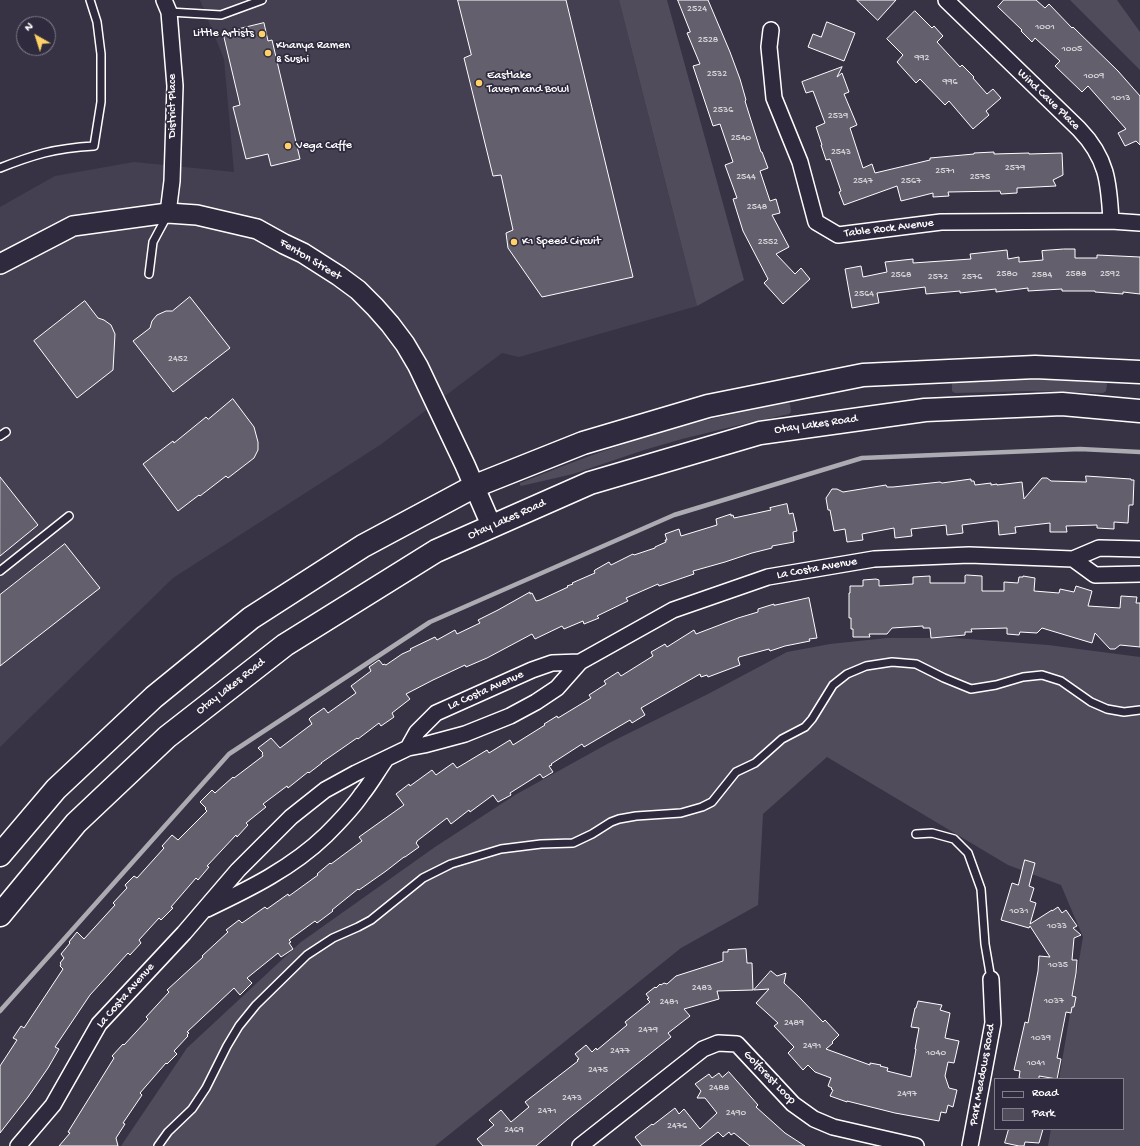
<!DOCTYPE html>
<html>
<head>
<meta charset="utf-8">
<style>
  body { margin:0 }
  #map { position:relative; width:1140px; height:1146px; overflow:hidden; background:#373345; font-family:"Gochi Hand",sans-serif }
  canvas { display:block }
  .legend { position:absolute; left:994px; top:1078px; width:130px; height:52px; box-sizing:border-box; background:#2f2a3d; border:1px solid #827f8b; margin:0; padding:5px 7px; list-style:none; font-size:12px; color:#fff }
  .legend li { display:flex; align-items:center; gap:8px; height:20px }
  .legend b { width:20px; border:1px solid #827f8b }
  .north { position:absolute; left:16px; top:16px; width:40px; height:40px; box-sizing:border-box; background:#2f2a3d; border:1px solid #827f8b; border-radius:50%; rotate:321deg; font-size:11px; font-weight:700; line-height:16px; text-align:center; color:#fff }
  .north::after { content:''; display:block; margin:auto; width:14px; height:18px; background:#ffd166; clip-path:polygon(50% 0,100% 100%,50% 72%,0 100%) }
</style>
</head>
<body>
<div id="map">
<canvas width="1140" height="1146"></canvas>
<ul class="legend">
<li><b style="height:5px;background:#2f2a3d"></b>Road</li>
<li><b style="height:11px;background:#514c5c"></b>Park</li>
</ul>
<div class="north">N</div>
</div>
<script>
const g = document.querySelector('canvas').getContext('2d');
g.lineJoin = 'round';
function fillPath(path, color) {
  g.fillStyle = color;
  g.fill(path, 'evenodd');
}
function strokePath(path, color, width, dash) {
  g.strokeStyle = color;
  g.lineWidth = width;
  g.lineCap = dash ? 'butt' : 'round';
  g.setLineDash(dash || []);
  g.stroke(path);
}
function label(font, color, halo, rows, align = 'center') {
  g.font = font + ' "Gochi Hand",sans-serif';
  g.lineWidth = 3.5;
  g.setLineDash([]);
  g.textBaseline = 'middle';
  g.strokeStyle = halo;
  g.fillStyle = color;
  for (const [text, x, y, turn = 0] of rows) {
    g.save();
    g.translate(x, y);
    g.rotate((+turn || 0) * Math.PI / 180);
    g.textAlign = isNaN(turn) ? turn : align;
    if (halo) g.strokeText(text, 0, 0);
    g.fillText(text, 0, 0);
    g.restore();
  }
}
fillPath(new Path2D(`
  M200,0H619L697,306L519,357L502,353L380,445L173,578L0,747V207L55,176L134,162L234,172L224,59Z`), '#444051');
fillPath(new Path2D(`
  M619,0H667L744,280L697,306Z
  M1070,0H1117L1140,32V70Z
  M1030,379L1105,381L1107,384L1106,391L1103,393L1031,391L955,393L952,391V384L955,382Z
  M787,403L790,404L791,412L789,414L735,426L682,439L644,450L573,474L521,486L520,485V483C572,462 625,442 679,427C715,417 751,410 787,403Z
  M887,638H955L1048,645L1140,657V1146H1048L1051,1129H1123V1079H1059L1083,937L1061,885L1008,865L827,757L763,814L758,905L681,948L435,1146H121L187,1048L301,942L435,847L515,795L609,743L708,694L787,652L830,644Z`), '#514c5c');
strokePath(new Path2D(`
  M0,1011L229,754L430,622L674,515L862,458L1080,449L1140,452`), '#adabb2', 4.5);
const building = new Path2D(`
  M458,0H566L633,277L542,297L508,248L506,233L513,230L501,175L493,176L464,58L471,55Z
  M678,0H708L730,52L740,79L746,100L745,101L761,152H762L768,168L760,171L770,201L776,199L780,213L772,215L789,247L776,254L795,274L801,268L810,279L783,304L764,283L768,279L743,231L733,199L737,198L725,165L733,162L720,124L713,126L693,66L700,64L687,33L690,32Z
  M857,0H896L878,20Z
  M1004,0H1036L1045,8L1049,4L1072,28L1073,27L1118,71L1140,96V145L1136,141L1125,146L1118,133L1126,129L1088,86L1082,92L1055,66L1060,61L1035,38L1032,42L1021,31L1022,30L998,7Z
  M915,11L932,28L934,26L943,36L937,42L960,67L962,65L974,77L973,78L987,94L993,89L1001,98L986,111L989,115L973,129L949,101L945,105L920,79L916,83L897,62L903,55L887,39Z
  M827,22L855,33L844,61L808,47L813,34L821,37Z
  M264,23L268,41L272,40L300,159L271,166L268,154L246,159L233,107L240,105L223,33Z
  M842,67L837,77L842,73L849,92L844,94L857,125L850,128L863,168L872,164L875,173L930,160V158L974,154V153L994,152V154L1029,153V154L1062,153L1063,175L1053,180L1056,186L1017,188V193L1001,194L1000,191L948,192L949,196L933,197V193L901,201L897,186L844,205L839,192L841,191L830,159L826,160L821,145H822L816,127L825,123L813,91L806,93L802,82Z
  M1064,249H1075V258H1097V255L1140,257V294L1123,292V294L1095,292V291H1062V289L1028,291V288L996,292V289L960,293V291L926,294L925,287L877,293L879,303L852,308L845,269L861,266L863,277L887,272L885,262L913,259V263L971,259L970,254L1007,250L1008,259L1019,257V262L1043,260L1042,251Z
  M190,297L230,348L173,392L133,341L150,328L152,321L157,315L166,311H172Z
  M85,301L98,318L104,320L111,325L115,334L113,370L77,398L34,341Z
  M233,399L254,427L258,442V450L254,458L228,478L226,476L200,496L199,495L178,511L143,464L173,441L174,443L206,417L208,419Z
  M1086,476L1131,479V480H1134L1133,505H1129L1128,523L1114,522V529L1097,528V525L1066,526L1067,532H1050V523L1015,527L1016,533L999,535L998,521H993L962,525L963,533L947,535L946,525L911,529L912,536L895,538L894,528L862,534L863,540L847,542L845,529L834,531L830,510H828L826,498L832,489H837L843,492L886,485L887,487H893L940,482L942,483L971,479V481H974L975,485L991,483V485L997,484V485L1022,482L1024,499L1042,478H1047L1051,481L1086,482Z
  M0,477L38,525L0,556Z
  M787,504L789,514L793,513L797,531L793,532L794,542L772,546V548L752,553L725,562L693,571L694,574L659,586L658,584L626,598L628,601L597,616L599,618L584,624L583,621L564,629L562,626L535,639L532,634L487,658L466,667L465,665L433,680L406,694L410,699L392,713L394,717L381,726L379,723L358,739L357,738L321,763H322L309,773L308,772L288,788L287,786L263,804L266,807L246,823L248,825L237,837L236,835L207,866L209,867L198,880L196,878L171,907L173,908L161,920L159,918L139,940L141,943L130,955L128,953L90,995L55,1047L59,1049L48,1068L28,1097L0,1133V1066L17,1040L13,1038L21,1026L24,1028L63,969L60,966L61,964L60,963L64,958L61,954L70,943L69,942L77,932L84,939L115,905L113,903L127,888L125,885L134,876L137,878L164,848L162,846L172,835L178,840L207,811L205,809L206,808L200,802L212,790L215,793L233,777L234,778L263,756L262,754L263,753L258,748L271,738L280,748L312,724L309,719L311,717L324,708L328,713L356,693L351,686L371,671L369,667L379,660L383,665L384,664L386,665L402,654L411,650L410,649L435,637L437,640L455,630L457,634L480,623L478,620L498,610L530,592V594L532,593L536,601L540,600L568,587L567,586L573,584L572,583L595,573L594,571L595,570L609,562L611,565L633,554L634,555L655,548V547L666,542L665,540H667L665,534L679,529L681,536L717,525L716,519L731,514V516L733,515L734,518L771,510L770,508Z
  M65,544L100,588L0,666V595Z
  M967,575L982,576V591H1004V582L1018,583L1019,577H1023V576L1035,578L1034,591L1059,593L1060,589L1074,592L1076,586L1092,591L1088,606L1120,608L1121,596L1137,597L1136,603H1140V647L1120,645L1115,649H1110L1095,633L1092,643L1042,628L1037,633L1020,632L1019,635L1007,634V628L971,629L972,632H965V635L931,638L930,628H923V626L892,628L887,634H869L870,637H853V629H851V618H849V593H850V586H863V580L876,579L879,580V586L913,584V577L930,576V583H965V576Z
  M809,598L817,638L809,639L810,641L785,646L770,651L769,649L739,657L738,659L740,665L708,677L707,675L701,677L700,674L641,708L645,715L632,723L630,720L584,747L582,744L551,764L552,765L549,766L553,772L543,778L540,774L510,793L511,795L498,802L493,795L470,812L469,810L451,824L447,818L417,841V842L416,843L419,847L405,857H404L386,871L359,890L358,889L332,910L333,911L317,923L315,921L289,940L291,942L289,943L293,949L281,957L278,953L247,978L252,983L240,995L234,988L187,1032L189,1033L187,1035L188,1036L174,1051L177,1054L167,1064L166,1063L140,1093L142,1095L123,1123L125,1124L116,1138L118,1146H59L70,1133L68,1132L114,1058L112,1056L123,1044L124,1045L148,1019L146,1017L169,992L167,990L203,957L202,956L228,932L226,930L239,920L242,923L265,907L267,909L288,894L289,896L318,875L317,874L330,863L331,864L362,841L359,837L404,805L396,794L409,784L410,786L432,770L436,775L453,763L457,768L487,750L489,753L510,740L513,745L545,725L544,724L557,716L558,718L591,698L589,695L606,684L604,681L618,672L621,676L653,656L651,652L665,644L667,647L694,630L696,634L738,618L758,612V609L774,604V605Z
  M1025,860L1035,863L1029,886L1034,888L1030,901L1036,903L1030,924L1052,910V911L1058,907L1062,913L1066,910L1077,926L1073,928L1081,935L1074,938L1072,960H1077L1076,973L1072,996L1076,997L1074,1007H1072L1071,1013L1066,1012L1057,1058L1061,1059L1057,1079L1039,1076V1079H1025L1019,1078L1020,1071L1014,1070L1025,1022L1028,1023L1038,971L1039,956L1050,957L1030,926L1029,928L1001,920L1012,883L1018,885Z
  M746,949L747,963H752L753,990L717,991L719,999L684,1009L690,1016L668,1033L671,1037L568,1119L536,1146H483L477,1139L494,1125L489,1120L501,1110L511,1122L529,1107L525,1102L578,1061L577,1060L579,1059L575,1054L586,1045L592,1052L596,1048L597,1050L627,1025L625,1022L650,1002L647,999L649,998L646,994L655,987L656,988L660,984L661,985L664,983L667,984L676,976L723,961V952H728V950Z
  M771,971L777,976L786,973L784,983L800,998L823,1022L825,1020L839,1035L832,1042L833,1043L826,1049L870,1065V1063L881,1065L880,1066L888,1068L887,1071L911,1077L916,1049H915L919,1028L911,1027L915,1008H916L918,1001L942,1005L940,1010L950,1013L945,1038L959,1041L954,1063L948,1062L945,1076L949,1088L957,1090L953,1107L948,1105L946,1113L941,1112L939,1121L895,1113L847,1101V1102L830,1096L833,1090L831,1089L832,1088L828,1086L831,1078L815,1072L808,1065L803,1070L788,1053L794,1047L774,1026L778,1023L756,1003L769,989L754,990Z
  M729,1072L758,1105L756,1107L785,1133L805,1146H750L734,1133L731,1135L729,1132L723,1137L718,1132L700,1146H642L635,1137L652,1124L653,1125L675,1108L679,1114L684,1109L700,1129L717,1113L705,1098H697L701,1091L695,1084L709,1074L712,1078L719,1073L722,1077Z
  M1009,1129H1043L1039,1143L1025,1142L1024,1146H1019L1005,1143Z`);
fillPath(building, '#635f6d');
strokePath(building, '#fff', 1);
const service = new Path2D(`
  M169,12L221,15L262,0
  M0,168C15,162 29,157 44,153C60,149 77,147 94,146L101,102V54L97,22L90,0
  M149,274L153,242L167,216
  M0,436L6,432
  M0,571L69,516
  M916,834L932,833L954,839L968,853L981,889L985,944L991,979
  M158,1146L168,1132L192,1109L206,1088L227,1046L239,1026L256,1005L307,955L333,938L358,927L371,920L423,878L451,864L501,849L541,844L573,843L592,834L611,822L619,819L636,816L681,813L702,807L712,802L736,772L755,763L782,739L805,727L812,719L833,685L847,674L866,666L892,662L916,664L944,678L971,689L996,685L1023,677L1042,675L1061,681L1091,702L1107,709L1124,712L1140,710`);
const minor = new Path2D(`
  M164,0L169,12L175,86L172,181L168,213
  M946,0L1079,129C1107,158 1109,182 1111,221
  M771,30L769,47L774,98L800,162L816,222L838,235L941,222L1111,221L1140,223
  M1073,559L1095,575L1140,574
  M408,748L417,732L436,713L532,670L552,663L580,662
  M207,909C249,889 292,868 326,835C339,822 352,809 362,794C371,783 378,770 386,759
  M18,1146L53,1105L99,1024L184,933L238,870L291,817L325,790L356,773L408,748L424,745L465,734L510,716L536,702L557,688L580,662L673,610L768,577L874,559L969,555L1073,559L1099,548L1140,549
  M580,1146L703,1049L718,1043L737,1044L793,1104L814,1119L833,1127L916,1146
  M970,1146L993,1023L991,979`);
const tertiary = new Path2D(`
  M0,264L73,226L168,213L197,215L257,229L284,244L303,253L339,276L358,290L375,307L390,324L405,344L418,366L465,465L492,527`);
const primary = new Path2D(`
  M0,855L56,789L154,697L251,618L363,546L475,486L583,443L708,406L863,375L1035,367L1140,372
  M0,915L76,823L167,737L285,645L436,551L590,483L760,433L925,410L1062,404L1140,411`);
strokePath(service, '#fff', 10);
strokePath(minor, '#fff', 18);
strokePath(tertiary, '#fff', 22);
strokePath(primary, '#fff', 25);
strokePath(service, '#2f2a3d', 7);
strokePath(minor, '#2f2a3d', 15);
strokePath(tertiary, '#2f2a3d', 19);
strokePath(primary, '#2f2a3d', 22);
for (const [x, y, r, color] of [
  [262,34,4,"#ffd166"],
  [268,53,4,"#ffd166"],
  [479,83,4,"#ffd166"],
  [288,146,4,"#ffd166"],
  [514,242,4,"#ffd166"]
]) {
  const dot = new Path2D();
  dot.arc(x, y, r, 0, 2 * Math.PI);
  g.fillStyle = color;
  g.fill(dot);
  strokePath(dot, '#2f2a3d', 1.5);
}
label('10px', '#d8d7da', null, [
  ["2524",697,9],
  ["1001",1045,27],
  ["2528",708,40],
  ["1005",1072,49],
  ["992",922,58],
  ["2532",717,74],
  ["1009",1094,76],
  ["996",950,82],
  ["1013",1121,98],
  ["2536",723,110],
  ["2539",838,116],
  ["2540",741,138],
  ["2543",841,152],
  ["2579",1015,168],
  ["2571",945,171],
  ["2544",746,177],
  ["2575",980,177],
  ["2547",863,181],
  ["2567",911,181],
  ["2548",757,207],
  ["2552",768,242],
  ["2580",1007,274],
  ["2588",1076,274],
  ["2592",1110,274],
  ["2568",901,275],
  ["2584",1042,275],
  ["2572",938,277],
  ["2576",972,277],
  ["2564",864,294],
  ["2452",178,359],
  ["1031",1019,911],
  ["1033",1057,926],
  ["1035",1058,965],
  ["2483",702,988],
  ["1037",1054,1001],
  ["2481",669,1002],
  ["2489",794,1023],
  ["2479",648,1030],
  ["1039",1041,1038],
  ["2491",812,1046],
  ["2477",620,1051],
  ["1040",936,1053],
  ["1041",1036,1063],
  ["2475",598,1070],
  ["2488",719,1088],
  ["2497",907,1094],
  ["2473",572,1098],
  ["2471",547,1111],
  ["2490",736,1113],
  ["2476",677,1126],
  ["2469",514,1130]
]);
label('12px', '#fff', '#2f2a3d', [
  ["Little Artists",254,34,"right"],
  ["Khanya Ramen",276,46],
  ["& Sushi",276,60],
  ["Eastlake",487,76],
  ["Tavern and Bowl",487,90],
  ["Vega Caffe",296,146],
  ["K1 Speed Circuit",522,242]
], 'left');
label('12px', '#fff', '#2f2a3d', [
  ["Wind Cave Place",1048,100,44],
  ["District Place",173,106,-90],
  ["Table Rock Avenue",889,229,-7],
  ["Fenton Street",310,260,31],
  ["Otay Lakes Road",816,425,-8],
  ["Otay Lakes Road",507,520,-24],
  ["La Costa Avenue",817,569,-10],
  ["Otay Lakes Road",231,687,-38],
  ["La Costa Avenue",486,691,-24],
  ["La Costa Avenue",126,996,-49],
  ["Park Meadows Road",983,1075,-80],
  ["Golfcrest Loop",769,1078,46]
]);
</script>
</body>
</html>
